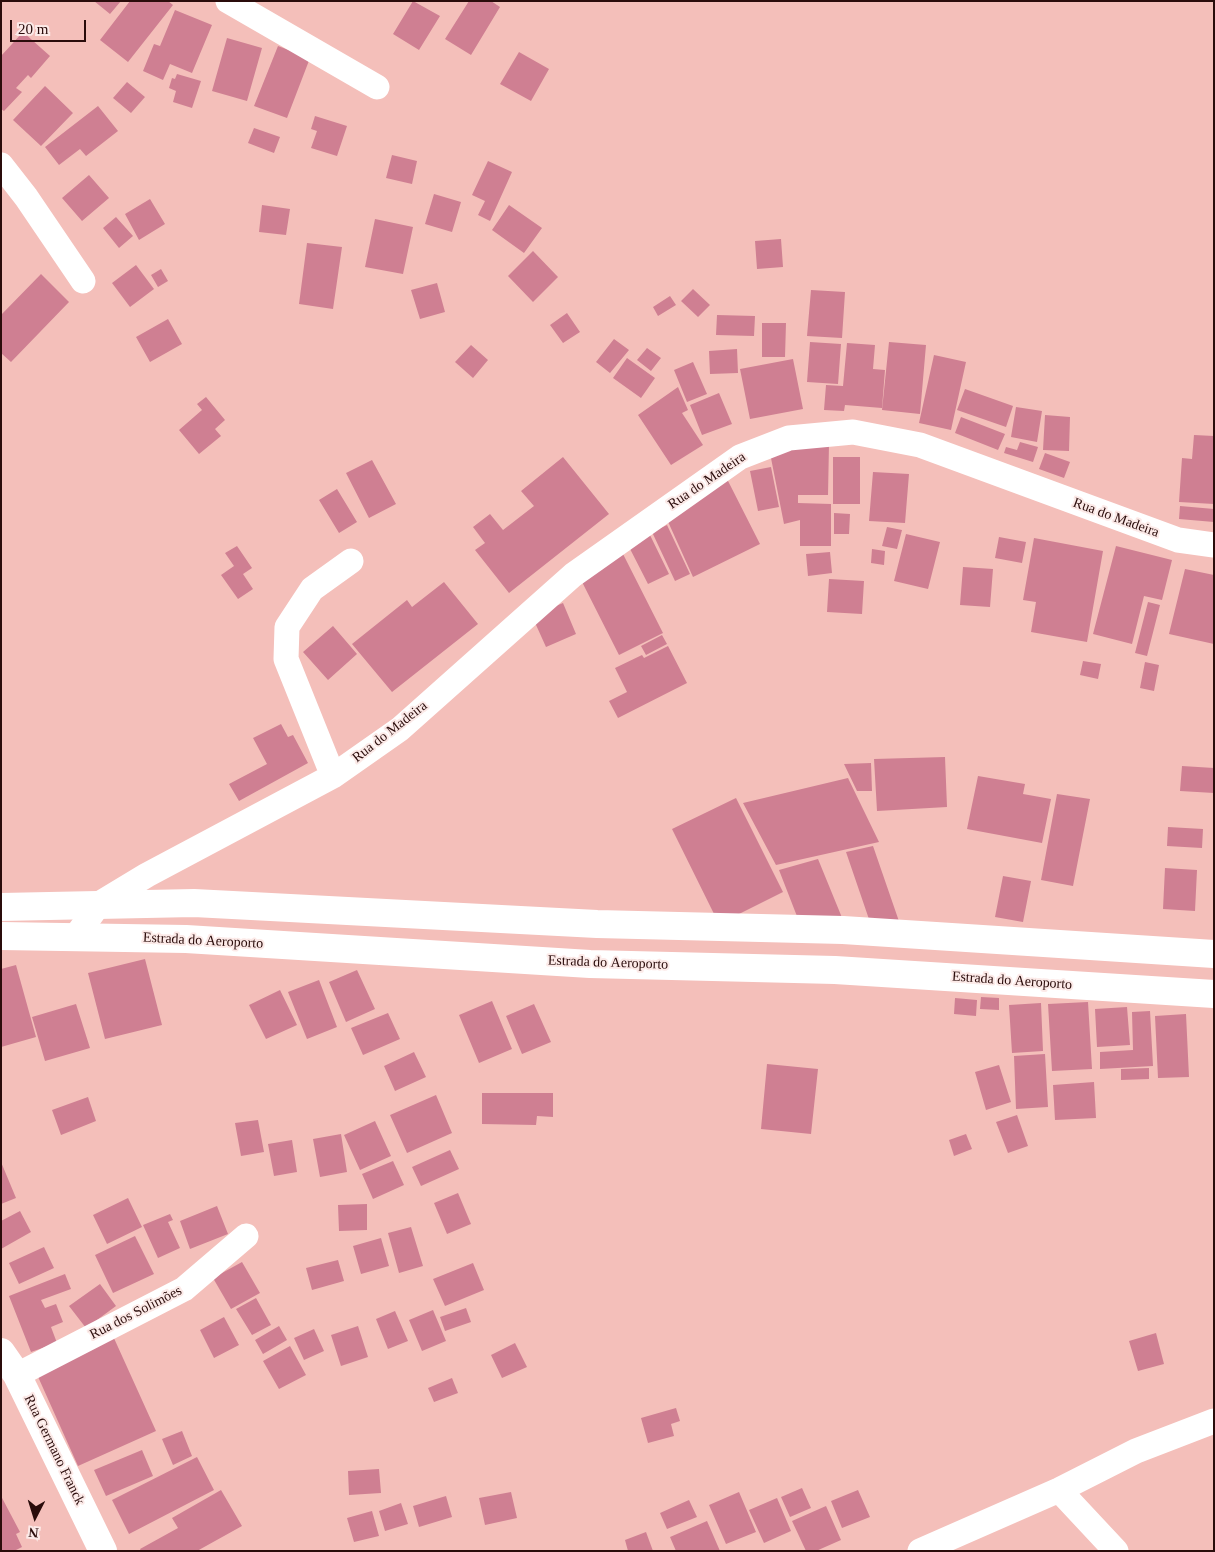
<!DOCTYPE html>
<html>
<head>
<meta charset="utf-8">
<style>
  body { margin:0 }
  #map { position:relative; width:1215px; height:1552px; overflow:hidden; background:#f4bfba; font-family:Georgia,serif }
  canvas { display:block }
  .frame { position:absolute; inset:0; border:2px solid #2a0c0b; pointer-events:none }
  .north { position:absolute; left:10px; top:1492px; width:50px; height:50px; -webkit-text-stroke:4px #fceae8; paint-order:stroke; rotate:185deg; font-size:14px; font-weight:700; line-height:20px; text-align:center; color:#2a0c0b }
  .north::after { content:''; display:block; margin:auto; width:18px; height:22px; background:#2a0c0b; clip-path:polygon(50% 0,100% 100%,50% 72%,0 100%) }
  .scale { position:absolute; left:10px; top:20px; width:76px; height:22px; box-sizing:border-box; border:2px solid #2a0c0b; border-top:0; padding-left:6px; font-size:15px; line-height:18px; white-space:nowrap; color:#2a0c0b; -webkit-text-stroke:4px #fceae8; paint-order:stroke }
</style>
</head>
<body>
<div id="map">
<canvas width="1215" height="1552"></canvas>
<div class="frame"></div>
<div class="north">N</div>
<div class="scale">20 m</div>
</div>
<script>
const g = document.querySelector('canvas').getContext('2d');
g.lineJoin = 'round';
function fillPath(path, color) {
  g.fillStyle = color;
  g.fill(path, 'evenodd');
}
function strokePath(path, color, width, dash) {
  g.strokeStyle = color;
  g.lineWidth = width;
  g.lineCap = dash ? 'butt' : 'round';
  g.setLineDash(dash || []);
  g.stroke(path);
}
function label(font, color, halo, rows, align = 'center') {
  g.font = font + ' Georgia,serif';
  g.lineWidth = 4;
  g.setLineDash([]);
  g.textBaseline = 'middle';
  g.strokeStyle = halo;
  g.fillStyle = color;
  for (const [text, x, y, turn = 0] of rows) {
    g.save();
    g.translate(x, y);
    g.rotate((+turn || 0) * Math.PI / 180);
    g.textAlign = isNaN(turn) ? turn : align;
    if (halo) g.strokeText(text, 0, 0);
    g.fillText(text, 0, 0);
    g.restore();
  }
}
fillPath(new Path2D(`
  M94,1H121L110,14Z
  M130,1H168L173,5L128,62L100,40Z
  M413,1L440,16L419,50L393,34Z
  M469,1H491L500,7L471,55L445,39Z
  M175,10L212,25L192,73L170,64L163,80L143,71L154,44L160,46Z
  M23,32L50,56L31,78L28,75L16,88L22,92L4,111L1,109V56Z
  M227,38L262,48L247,101L212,91Z
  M278,46L310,58L287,118L254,106Z
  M519,52L549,69L531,101L500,84Z
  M177,74L201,81L192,108L173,102L176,91L169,88L172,78L175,79Z
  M127,82L145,97L131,113L113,98Z
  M45,86L73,113L41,146L13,120Z
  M98,106L118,131L86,156L80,149L59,165L45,147Z
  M315,116L347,126L337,156L311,148L317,131L311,129Z
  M254,128L280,137L274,153L248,143Z
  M392,155L417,161L412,184L386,178Z
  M488,161L512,172L490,221L478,215L485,201L472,195Z
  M89,175L109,198L82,221L62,198Z
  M434,194L461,202L452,232L425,224Z
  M150,199L165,224L139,240L125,214Z
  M262,205L290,209L286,235L259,232Z
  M509,205L542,228L524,253L492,230Z
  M116,217L133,236L119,248L103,228Z
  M375,219L413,227L403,274L365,267Z
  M781,239L783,267L757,269L755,241Z
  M307,243L342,247L333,309L299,304Z
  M533,251L558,277L533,302L508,276Z
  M136,265L154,289L130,307L112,283Z
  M161,269L168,281L158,287L151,275Z
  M41,274L69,302L11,362L1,353V315Z
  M437,283L445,312L420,319L411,290Z
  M693,289L710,305L698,317L681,301Z
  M811,290L845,292L842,338L807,336Z
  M670,296L676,305L658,316L653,307Z
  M567,313L580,332L563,343L550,325Z
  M717,315L755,316L754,336L716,335Z
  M168,319L182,344L150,362L136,337Z
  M762,323H786L785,357H762Z
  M614,339L629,350L610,373L596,362Z
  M810,342L841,344L838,384L807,382Z
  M889,342L926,345L920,414L882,410Z
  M847,343L875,345L873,369L885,370L882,408L845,405L844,411L824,410L826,385L843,386Z
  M471,345L488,360L473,378L455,362Z
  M647,348L661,358L651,371L637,360Z
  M737,349L738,373L710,374L709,351Z
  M934,355L966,362L951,430L919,423Z
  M627,358L655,378L641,398L613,378Z
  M793,359L803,409L750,419L740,369Z
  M693,362L707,394L687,402L674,370Z
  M678,387L688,410L682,413L703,445L671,465L638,415Z
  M965,389L1013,406L1006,427L957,410Z
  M719,393L732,424L702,435L690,405Z
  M206,397L225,420L215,429L221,436L199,454L179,430L202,410L197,404Z
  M1016,407L1042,411L1037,442L1011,437Z
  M1045,415L1070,417L1069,451L1043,450Z
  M961,417L1005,434L998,450L955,433Z
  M1194,435L1214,436V504L1179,502L1182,458L1192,459Z
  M1020,442L1038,447L1033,462L1004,453L1006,447L1017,450Z
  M829,444L828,495H798V503L831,504V546H800V520L784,524L770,453Z
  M1045,453L1070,462L1064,478L1039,469Z
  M563,457L609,514L509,593L475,550L485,543L473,527L490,514L503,530L534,506L521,491Z
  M833,457H860V504H833Z
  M372,460L396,504L369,518L346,473Z
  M771,467L779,507L758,511L750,471Z
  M873,472L909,474L905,523L869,521Z
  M726,477L760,544L693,577L665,515Z
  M337,489L357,522L339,533L319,500Z
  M1180,506L1214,509V522L1179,519Z
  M834,513L850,514L849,534H834Z
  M667,525L690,574L675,581L652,532Z
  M887,527L902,530L897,549L882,546Z
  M649,533L669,574L648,584L627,543Z
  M906,534L940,542L928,589L894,581Z
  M999,537L1026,542L1022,563L995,558Z
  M1034,538L1103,551L1087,642L1031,632L1036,602L1023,600Z
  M237,546L252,568L243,574L253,589L238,599L221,575L234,566L225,553Z
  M1116,546L1172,560L1162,600L1144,596L1132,644L1093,634Z
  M872,549L885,551L884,565L871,563Z
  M622,552L663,633L619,655L578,574Z
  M830,552L832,573L808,576L806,554Z
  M963,567L993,569L990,607L960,605Z
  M1185,569L1214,575V644L1169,634Z
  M829,579L864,581L862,614L827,612Z
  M444,582L478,624L392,692L352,644L407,600L412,607Z
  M1148,602L1160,605L1147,656L1135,653Z
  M563,603L576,634L546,647L532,616Z
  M333,626L357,654L328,680L303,652Z
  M662,635L667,644L646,655L641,646Z
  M668,646L687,683L618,718L609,701L627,692L615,668L642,655L644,658Z
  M1083,661L1101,664L1098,679L1080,675Z
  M1145,662L1159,665L1154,691L1140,688Z
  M281,724L288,737L293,735L308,763L239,801L229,784L267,764L253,738Z
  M945,757L947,807L877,811L874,759Z
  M871,763L872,791H857L844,764Z
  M1182,766L1214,768V793L1180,791Z
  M978,776L1025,784L1023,794L1051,799L1042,843L967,829Z
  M848,778L879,842L776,865L743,803Z
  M1057,794L1090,799L1073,886L1041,880Z
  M736,798L783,892L719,924L672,829Z
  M1168,827L1203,829L1202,848L1167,846Z
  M873,846L902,930L872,928L846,852Z
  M818,859L845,925L800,924L779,870Z
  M1165,868L1197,870L1195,911L1163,909Z
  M1003,876L1031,881L1023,922L995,917Z
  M145,959L162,1025L105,1039L88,973Z
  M16,965L36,1037L1,1047V969Z
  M357,970L375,1009L346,1022L329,982Z
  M319,980L337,1027L307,1039L288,992Z
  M280,990L297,1025L266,1039L249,1005Z
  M981,997L999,998V1010L980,1009Z
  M955,998L977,1000L976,1016L954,1014Z
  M492,1001L512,1049L479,1063L459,1015Z
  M1088,1002L1092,1069L1052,1071L1048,1004Z
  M1041,1003L1043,1051L1012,1053L1009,1005Z
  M76,1004L90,1048L45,1061L32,1017Z
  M534,1004L551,1042L522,1054L506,1016Z
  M1127,1007L1130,1045L1097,1047L1095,1009Z
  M1150,1011L1153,1066L1100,1069V1052L1133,1050L1132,1012Z
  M388,1013L400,1039L363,1055L351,1028Z
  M1186,1014L1189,1077L1158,1078L1155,1016Z
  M414,1052L426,1077L395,1091L384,1066Z
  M1045,1054L1048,1107L1016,1109L1014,1056Z
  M767,1064L818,1069L811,1134L761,1129Z
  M999,1065L1011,1102L986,1110L975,1072Z
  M1149,1068V1079L1121,1080V1069Z
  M1094,1082L1096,1118L1055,1120L1053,1085Z
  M482,1093H553V1117L537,1116L536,1125L482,1124Z
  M436,1095L452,1133L407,1153L390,1115Z
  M88,1097L96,1121L61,1135L52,1110Z
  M1017,1115L1028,1146L1008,1153L996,1122Z
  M258,1120L264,1152L241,1156L235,1123Z
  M375,1121L391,1156L360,1170L344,1135Z
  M341,1134L347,1172L320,1177L313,1139Z
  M966,1134L972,1149L954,1156L949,1140Z
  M292,1140L297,1172L274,1176L268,1144Z
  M450,1150L459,1169L421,1186L412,1167Z
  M393,1161L404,1185L373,1199L362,1174Z
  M1,1162L16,1198L1,1204Z
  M458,1193L471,1224L447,1234L434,1203Z
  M128,1198L142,1227L107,1244L93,1215Z
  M367,1204V1230L339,1231L338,1205Z
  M217,1206L228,1234L190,1249L180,1221Z
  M20,1211L31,1232L1,1249V1221Z
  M170,1214L173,1220L168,1222L180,1248L158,1258L143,1225Z
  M411,1227L423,1266L399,1273L388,1233Z
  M135,1236L154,1274L113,1293L95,1255Z
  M381,1238L389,1266L361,1274L353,1246Z
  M44,1247L54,1268L19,1284L9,1263Z
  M338,1260L344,1281L312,1290L306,1268Z
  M242,1262L260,1293L231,1309L213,1278Z
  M473,1263L484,1290L445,1306L433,1279Z
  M65,1274L71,1289L41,1300L45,1308L56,1304L63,1322L51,1327L57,1343L31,1352L9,1296Z
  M100,1284L116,1306L86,1328L69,1306Z
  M256,1298L271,1325L252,1335L236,1309Z
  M466,1308L471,1322L445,1331L440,1317Z
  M433,1310L446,1341L422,1351L409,1320Z
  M395,1311L408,1341L388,1349L376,1319Z
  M224,1317L239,1345L214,1358L200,1330Z
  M279,1326L287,1340L263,1354L255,1340Z
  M358,1326L368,1357L341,1366L331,1335Z
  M314,1329L324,1351L304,1360L294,1338Z
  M1156,1333L1164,1364L1138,1371L1129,1341Z
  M113,1336L156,1431L78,1466L35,1370Z
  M515,1343L527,1367L502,1378L491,1355Z
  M290,1346L306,1375L279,1389L263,1361Z
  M452,1378L458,1393L434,1402L428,1388Z
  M676,1408L680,1421L671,1424L674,1436L648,1443L641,1418Z
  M182,1431L192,1456L173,1465L162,1439Z
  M142,1450L153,1476L106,1496L94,1470Z
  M197,1457L214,1490L129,1534L112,1500Z
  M379,1469L381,1493L349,1495L348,1471Z
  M802,1488L811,1508L790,1517L781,1497Z
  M221,1490L242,1526L197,1551H141L140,1549L178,1528L172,1518Z
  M858,1490L870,1517L842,1528L831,1501Z
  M511,1492L517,1518L485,1525L479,1498Z
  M739,1492L756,1532L726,1544L709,1505Z
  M1,1496L20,1532L16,1534L22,1547L14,1551H1Z
  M446,1496L452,1517L419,1527L413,1506Z
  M777,1498L791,1531L764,1543L749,1510Z
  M689,1500L697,1517L667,1529L660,1513Z
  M401,1503L408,1524L385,1531L379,1511Z
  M826,1506L841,1540L816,1551H806L792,1521Z
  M372,1511L379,1536L354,1542L347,1518Z
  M707,1521L720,1551H676L670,1537Z
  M646,1532L653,1551H628L625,1540Z`), '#cf7f92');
strokePath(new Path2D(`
  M228,1L377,87
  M1,165L26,197L83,281
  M333,776L286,659L287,627L312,589L351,561
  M76,936L99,904L147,875L333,776L400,729L573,575L740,457L789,438L853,432L920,445L1178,540L1214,545
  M17,1375L184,1289L246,1236
  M1059,1490L1116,1551
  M920,1551L1059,1490L1136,1451L1214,1421`), '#fff', 25);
strokePath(new Path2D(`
  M1,907L194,903L597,924L843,930L1214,954
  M1,936L186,939L590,964L835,970L1214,994
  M1,1352L17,1375L103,1551`), '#fff', 28);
label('14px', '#2a0c0b', '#fceae8', [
  ["Rua do Madeira",707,481,-34],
  ["Rua do Madeira",1116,518,20],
  ["Rua do Madeira",390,732,-38],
  ["Estrada do Aeroporto",203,941,3],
  ["Estrada do Aeroporto",608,963,2],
  ["Estrada do Aeroporto",1012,981,4],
  ["Rua dos Solimões",136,1313,-27],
  ["Rua Germano Franck",54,1450,64]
]);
</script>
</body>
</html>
